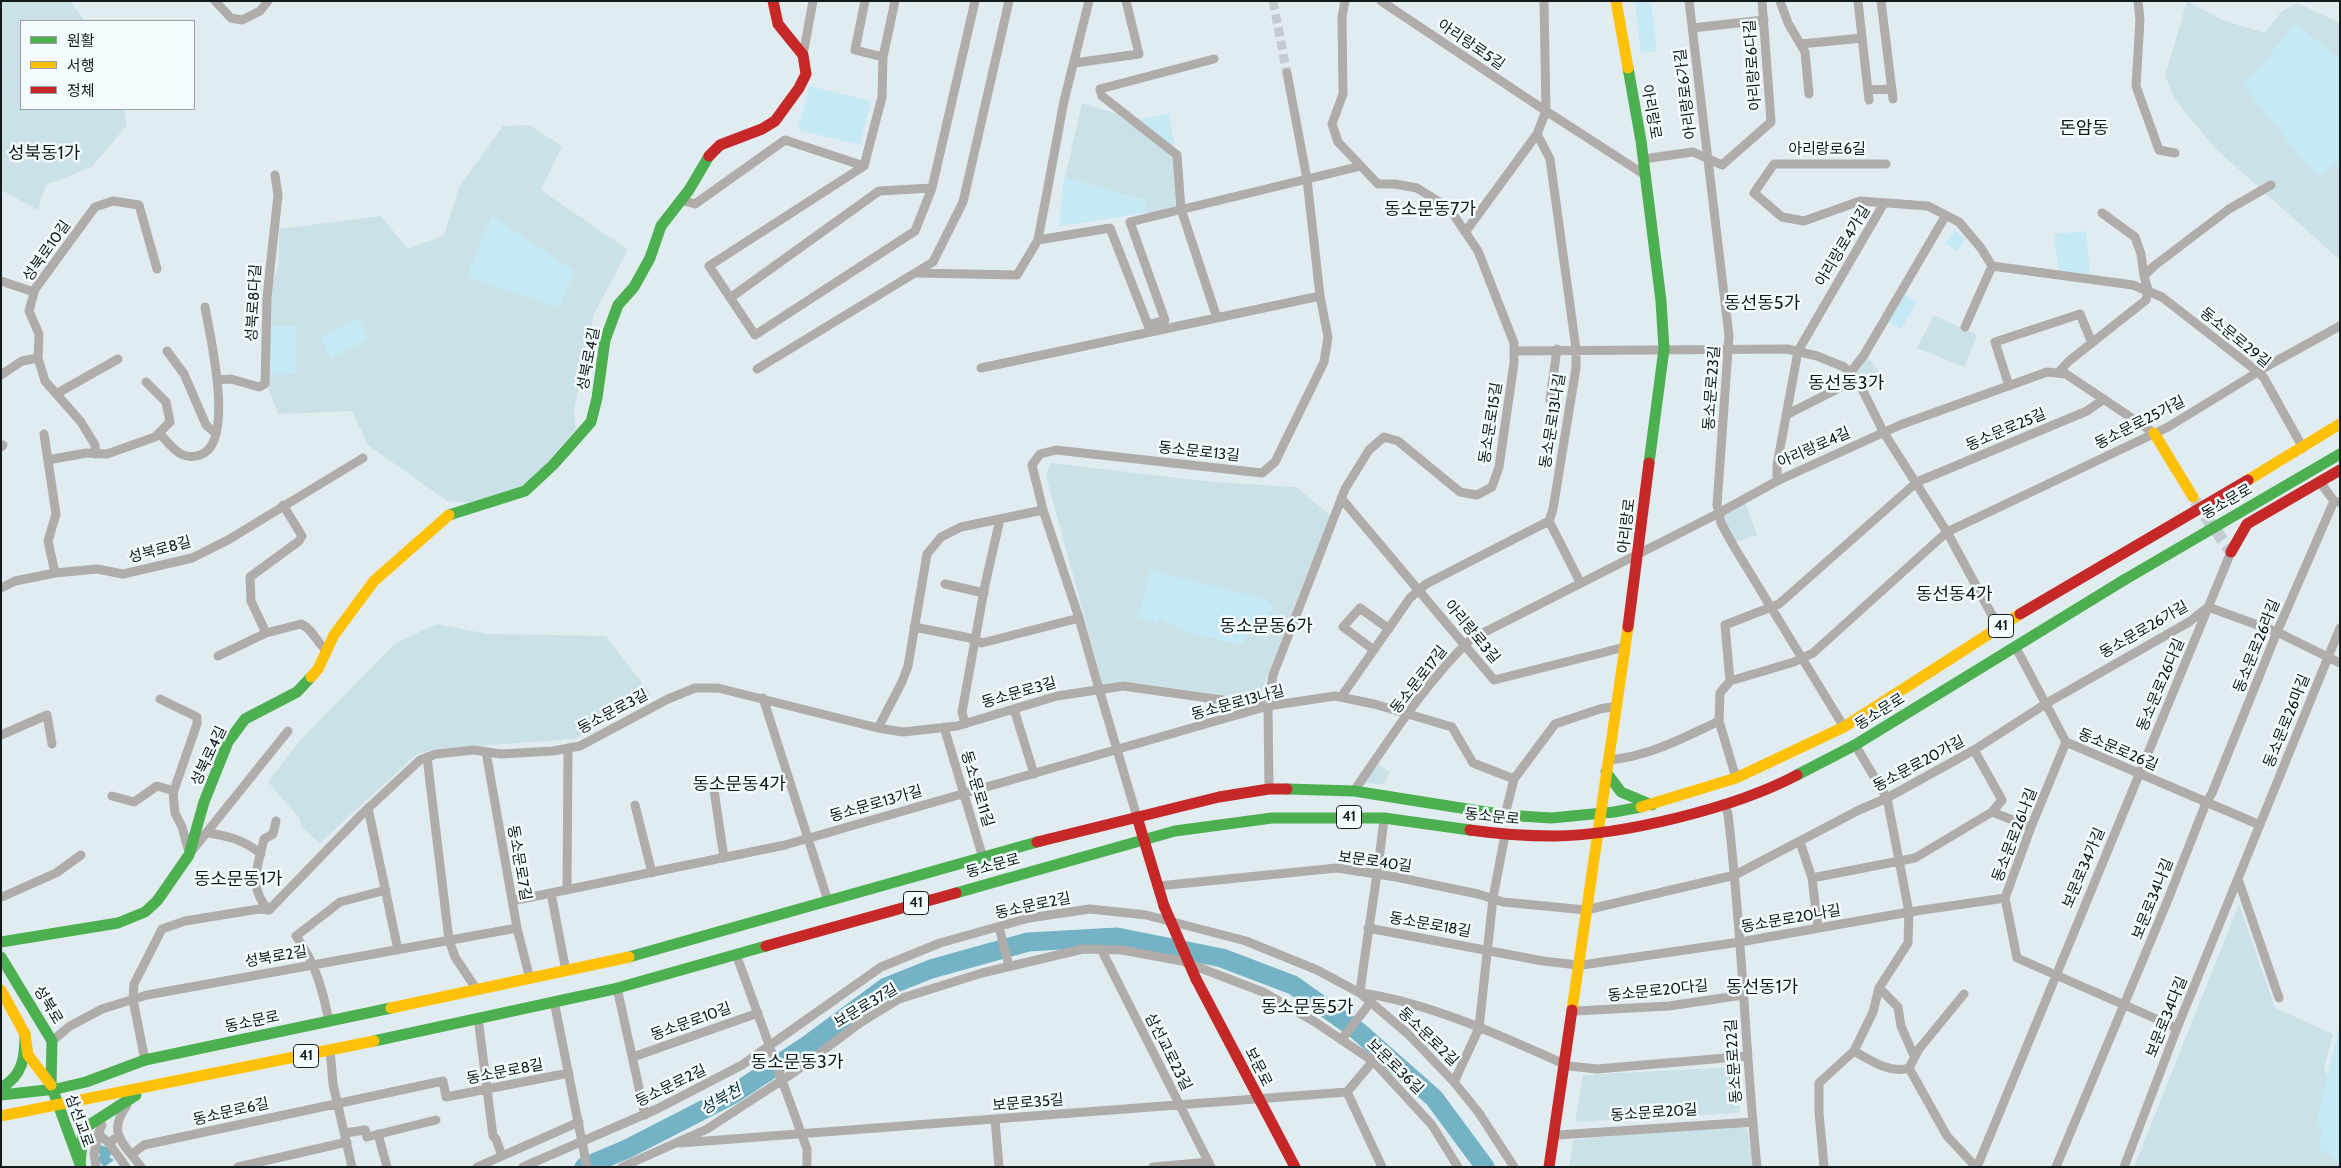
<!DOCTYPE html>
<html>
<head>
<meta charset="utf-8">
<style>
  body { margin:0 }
  #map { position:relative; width:2341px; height:1168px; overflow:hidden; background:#e1ecf1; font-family:Cabin,"Noto Sans KR",sans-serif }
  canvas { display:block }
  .frame { position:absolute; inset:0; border:2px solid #121a1c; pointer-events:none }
  .legend { position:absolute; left:20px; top:20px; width:175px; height:90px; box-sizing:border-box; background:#f3fbfe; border:1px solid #99a1a4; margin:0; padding:6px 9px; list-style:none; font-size:15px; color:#121a1c }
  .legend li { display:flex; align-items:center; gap:10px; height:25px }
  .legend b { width:25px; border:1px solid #99a1a4 }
</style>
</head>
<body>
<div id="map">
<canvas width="2341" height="1168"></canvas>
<div class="frame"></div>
<ul class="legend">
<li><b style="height:6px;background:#4caf50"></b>원활</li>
<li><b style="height:6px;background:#ffc107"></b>서행</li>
<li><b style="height:6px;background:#c62828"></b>정체</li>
</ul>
</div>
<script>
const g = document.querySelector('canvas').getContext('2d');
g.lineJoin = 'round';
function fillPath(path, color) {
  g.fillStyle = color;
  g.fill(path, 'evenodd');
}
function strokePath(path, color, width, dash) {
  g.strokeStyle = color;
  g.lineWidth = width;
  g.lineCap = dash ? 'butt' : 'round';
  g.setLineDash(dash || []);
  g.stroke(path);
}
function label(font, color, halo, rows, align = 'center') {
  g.font = font + ' Cabin,"Noto Sans KR",sans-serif';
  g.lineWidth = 5;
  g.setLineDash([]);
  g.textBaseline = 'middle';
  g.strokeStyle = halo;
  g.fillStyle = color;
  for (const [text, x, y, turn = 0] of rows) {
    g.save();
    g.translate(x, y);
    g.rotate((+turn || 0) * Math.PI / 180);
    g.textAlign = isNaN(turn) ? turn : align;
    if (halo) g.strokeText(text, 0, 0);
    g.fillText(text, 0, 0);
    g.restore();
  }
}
fillPath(new Path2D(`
  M1,1H70L85,21H21V109H124L127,125L92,167L46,185L38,210L1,190Z
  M2187,1L2222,20L2265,33L2281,12L2297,3L2340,23V260L2216,149L2175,100L2165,76Z
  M1082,103L1117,114L1175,157L1179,208L1147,213L1145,200L1065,178Z
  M529,125L562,146L541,190L628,250L594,314L574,410L576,429L525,488L475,503L447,501L368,445L352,411L278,414L269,389V295L279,264V229L381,216L408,249L444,235L459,187L503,126Z
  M1934,315L1977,335L1964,367L1917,348Z
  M1865,354L1882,375L1864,386L1852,373Z
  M1050,463L1214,482L1296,487L1330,515L1258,700L1122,681L1103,685L1046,476Z
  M1744,499L1757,535L1733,543L1719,513Z
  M437,624L488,634L606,636L652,696L574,739L436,749L417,754L320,843L301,827L300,819L268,782L303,737L396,643Z
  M1378,764L1390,772L1384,784L1365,783Z
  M2239,904L2275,1008L2333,1034L2324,1069L2340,1097V1167H2134Z
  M1736,1067L1740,1113L1575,1122L1583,1075Z
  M1746,1122L1753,1167H1569L1573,1140Z`), '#cbe1e8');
fillPath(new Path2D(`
  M1651,1L1657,51L1641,53L1635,2Z
  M2295,23L2340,59V161L2317,177L2243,85L2258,70Z
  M809,86L871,101L860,145L798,130Z
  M1169,113L1175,149L1138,120Z
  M1064,178L1145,200L1147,213L1059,226Z
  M492,216L574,271L560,307L476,280L468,273Z
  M1956,230L1965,240L1957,252L1945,243Z
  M2086,231L2090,274L2059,271L2054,234Z
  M1902,293L1917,302L1901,329L1884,321Z
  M358,318L369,339L331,358L320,337Z
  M271,326H296L297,374L271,375Z
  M1150,570L1267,599L1274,607L1268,620L1256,613L1242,645L1189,633L1160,618L1157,624L1138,617Z
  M2340,1024V1164L2318,1147L2322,1131L2317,1120Z`), '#c5eaf5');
fillPath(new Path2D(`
  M100,1145L110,1148L112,1154L109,1157L114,1160L104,1167L98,1160L100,1155L98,1152L99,1146Z`), '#73b3c5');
strokePath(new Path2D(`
  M584,1167L627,1149L732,1095L809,1044L886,987L931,969L1028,942L1117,937L1222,958L1293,985L1358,1031L1434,1098L1485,1167`), '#73b3c5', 19);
strokePath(new Path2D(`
  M1273,1L1287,73`), '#c2ccd1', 9, [9, 4.5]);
strokePath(new Path2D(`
  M2195,501L2231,552`), '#c2ccd1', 12, [12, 6]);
strokePath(new Path2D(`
  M215,1L231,18L242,20L260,11L268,1
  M865,1L855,50L883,57L895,1
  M1381,1L1546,111L1645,175
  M1689,1L1729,336L1717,505L1721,523L1733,545L1844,727
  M1780,1L1788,23L1805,52L1809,94
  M1858,1L1869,100
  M1881,1L1893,99
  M2138,1L2140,20L2136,86L2159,150L2175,153
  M1692,28L1764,20
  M1801,44L1862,38
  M803,55L813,1
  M1214,59L1100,89L1102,96L1177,155L1181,209L1217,318
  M1074,63L1139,54L1126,1
  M1868,90L1892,89
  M1643,159L1693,152L1722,165L1771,122L1762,1
  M1886,164H1774L1754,193L1782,217L1804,221L1860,201L1928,206L1959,222L1981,248L1992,266L2133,285L2162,297L2258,372L2264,378L2303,448
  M864,166L709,266L755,335L915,231L932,188L975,1
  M681,200L695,204L785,140L864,166L882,97L883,57
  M2102,213L2135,237L2141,254L2144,276
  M1466,231L1537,134L1546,111L1544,1
  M1038,240L1110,228L1148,325L1165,320L1130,222L1361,166
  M917,273L1017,275L1038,240L1064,101L1089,1
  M1,281L34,292
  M730,298L879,191L932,188
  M1965,327L1992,266
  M167,351L184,374L206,425L216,434
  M1514,351L1787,349L1817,356L1844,367L1857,379L1884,433L1947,532L1999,628
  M981,368L1320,296
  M757,369L933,262L963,202L1009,1
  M1850,373L1864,355L1946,215
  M2058,373L2069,361L2146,300L2148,290L2144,276L2154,266L2229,209L2271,185
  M1,375L22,361L38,358
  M217,380L231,379L259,387L265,384L267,297L278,195L275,175
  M2009,386L1995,342L2080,314L2092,343
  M56,394L118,359
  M1550,400L1557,349
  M1786,415L1857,379
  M159,433C166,440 173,450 181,454C187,457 194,457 200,455C236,444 210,336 205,307
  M44,434L56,514L48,541L55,573
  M1,447L3,445
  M95,454V445L81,422L45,381L38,358L39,334L29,311L35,289L95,207L113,201L139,205L157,269
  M48,460L86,453L107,454L155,437L170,422L166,402L146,382
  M1777,481V465L1798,351L1884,203
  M2320,482L2334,501L2338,502
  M1341,498L1494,680L1625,647
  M1549,521L1580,582
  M945,584L984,593
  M1,588L15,581L55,573L97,569L123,574L192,558L228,540L363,458
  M914,627L970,638L982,643L1079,618
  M266,633L251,601L250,577L299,541L302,536L283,505
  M2015,646L2066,742L2260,825
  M1374,650L1343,627L1360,608L1389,629
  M218,656L266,633L301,624C313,629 316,642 326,650
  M1730,681L1794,662L1813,653L1947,532L2168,427L2271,364L2340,326
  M1341,697L1410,598L1426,584L1549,521L1553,509L1576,368V349L1550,159L1537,134
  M763,698L828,901
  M160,699L197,717V724L173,793L175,813L182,827L189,852
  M1014,709L1034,774
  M965,724L962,712L985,585L1000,519
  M944,727L983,858
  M878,728L902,682L908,666L927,554L941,537L961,527L1043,510
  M1,735L47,715L52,744
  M2066,742L2031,827L2005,898L2017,958L2177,1028
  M1974,750L2002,800L1992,812
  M486,752L517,928L530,979
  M427,757L449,940L455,957L477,990
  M1608,760C1648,757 1683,738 1719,721
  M1736,778L1719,721L1720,693L1730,681L1725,625L1779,604L1917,482L2087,411L2104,399
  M1514,779L1555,724L1600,709L1617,706
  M1269,789L1268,706L1273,675L1345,489L1369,450L1384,437L1398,441L1460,492L1477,495L1492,487L1499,467L1514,363V343L1478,251L1449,208L1417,188L1395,184H1378L1338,142L1332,124L1343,94L1342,17L1345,1
  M714,790L724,858
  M1354,791C1390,739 1425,683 1471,639L1719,513L1777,481L1900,425L2047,372L2066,374L2154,433
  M112,796L134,802L157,786L174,791
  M635,805L652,873
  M1725,805L1728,814C1742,931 1745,1049 1757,1167
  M368,808L398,950
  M1137,817L1099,689L1079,618L1043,510L1032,465L1040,454L1056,450L1262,473L1275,462L1324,362L1328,337L1320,296L1307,179L1287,73
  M1384,818C1378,877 1367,934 1360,993C1425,1001 1504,1037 1564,1064
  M208,833C229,836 244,840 261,854
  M1800,842L1812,878L1818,928
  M191,852L288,731
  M1812,878L1915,858L1992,812L2031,827
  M2238,879L2279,998
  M1158,886L1337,868L1396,877L1478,894L1503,902L1586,910L1735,875L1859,810L1887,798L1974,750L2047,703L2189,622L2208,607L2277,632L2340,663
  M567,890L568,748
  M551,893L566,971
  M2,897L56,873L81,855
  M512,901L785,845L1268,706L1335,696L1374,704L1452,727L1473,763L1514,779L1505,815
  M269,910L363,813L420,760L436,754L474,750L501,754L553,751L580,746L668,699L695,688H718L878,728L903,732L957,726L1057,696L1123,686L1265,706
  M269,910C247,888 258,865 264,839L273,834L276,821
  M999,927L1009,966
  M1368,928L1543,961L1578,965
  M1101,949L1211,1167
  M736,954L807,1149V1167
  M1582,965L1740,942L1909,912L2005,898
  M617,988L645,1115
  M1879,988L1898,1007L1901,1026L1914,1056
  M1964,994L1919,1049L1909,1068L1947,1136L1976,1167
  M554,1001L587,1167
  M1576,1011L1669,1006L1743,995
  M478,1018L493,1136L496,1139L502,1156
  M329,1021C322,988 316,964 296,936L340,902L386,890
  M1342,1039L1370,1003
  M52,1041L70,1026L102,1009L147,995L517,928
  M330,1050L333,1084L352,1167
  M1854,1051C1870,1060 1889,1074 1909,1068
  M633,1057L758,1013
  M145,1060L133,1000L134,984L162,929L185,921L259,909L269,910
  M1569,1066L1597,1069L1748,1056
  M1454,1082L1479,1028L1493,898L1505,835
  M1347,1092L1382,1167
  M127,1105C106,1134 124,1143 141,1167
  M995,1119L999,1167
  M102,1125L98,1134L109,1143L114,1139
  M345,1133L365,1130L367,1137L436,1120
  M378,1134L387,1167
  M1558,1135L1753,1122
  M109,1143L126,1167
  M680,1143L1347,1092L1373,1061
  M132,1154L144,1145L443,1081L446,1097L569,1073
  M96,1167L94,1154L98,1134
  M238,1167L347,1142
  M477,1167L579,1122
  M523,1167L657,1109L742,1065L881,967L940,943L1029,918L1090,909L1146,915L1246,941L1317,970L1360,993L1408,1034L1454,1082L1479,1113L1514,1167
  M622,1167L707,1129L793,1073L860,1023L899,999L982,973L1083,949L1122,950L1182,961L1263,992L1315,1022L1373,1061L1432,1125L1458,1167
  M1153,1167L1209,1162
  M1824,1167L1819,1112V1083L1854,1051L1873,1012L1879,988L1908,943L1909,912L1887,798L1855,745
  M1977,1167L2231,552
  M2056,1167L2167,902L2206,803L2212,793L2277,632L2334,501
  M2124,1167L2177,1028L2340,628`), '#b0acaa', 9);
strokePath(new Path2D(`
  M1628,68L1641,141L1661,301L1664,349L1649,463
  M449,515L525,491L553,465L591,422L597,398L605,340L618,305L634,287L650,258L661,226L689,190L709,156
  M1606,772L1621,792L1652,805
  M1797,775L1855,745L2124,580
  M1287,789L1354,791L1505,815L1551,818L1614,812L1641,807
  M956,893L1175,831L1272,818H1384L1470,830
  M1,942L118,923L145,912L157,901L189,855L204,802L228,742L245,719L297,692L311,677
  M1,957L52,1041L51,1085L81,1167
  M629,957L1037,842
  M374,1041L614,989L766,946
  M1,1088C23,1075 25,1058 25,1034
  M1,1095L56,1089L86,1082L145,1060L391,1008
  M80,1165L83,1129L136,1095`), '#4caf50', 11);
strokePath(new Path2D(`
  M1616,1L1628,68
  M2154,433L2193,497
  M2248,480L2340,424
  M311,677L318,669L334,635L374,581L449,515
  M1641,807L1736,778L1844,727L2020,614
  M1,990L25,1034L28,1055L51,1085
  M391,1008L629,957
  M1572,1010L1628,627
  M1,1116L374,1041`), '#ffc107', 11);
strokePath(new Path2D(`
  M709,156L720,145L762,129L775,121L799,88L806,74L803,55L778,24L773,1
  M2231,552L2247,524L2340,470
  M2020,614L2248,480
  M1628,627L1649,463
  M1137,817L1164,906
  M1470,830C1498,834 1526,836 1554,836C1624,835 1735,808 1797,775
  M1037,842L1219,797L1269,789H1287
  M766,946L956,893
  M1196,979L1295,1167
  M1549,1167L1572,1010`), '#c62828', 11);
strokePath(new Path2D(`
  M2124,580L2340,454`), '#4caf50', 11);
strokePath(new Path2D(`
  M1164,906L1196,979`), '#c62828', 11);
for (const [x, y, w] of [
  [2001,626,25],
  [1349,817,25],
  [916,903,25],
  [306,1056,25]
]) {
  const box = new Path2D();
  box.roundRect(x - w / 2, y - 11.5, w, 23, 4);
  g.fillStyle = '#f3fbfe';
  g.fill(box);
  strokePath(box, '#121a1c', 1);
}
label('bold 14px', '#121a1c', null, [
  ["41",2001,626],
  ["41",1349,817],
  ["41",916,903],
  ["41",306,1056]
]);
label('15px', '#121a1c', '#f3fbfe', [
  ["아리랑로5길",1471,45,34],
  ["아리랑로6다길",1753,65,-94],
  ["아리랑로6가길",1686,94,-97],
  ["아리랑로",1651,112,80],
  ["아리랑로6길",1827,150],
  ["아리랑로4가길",1843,246,-59],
  ["성북로10길",47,251,-55],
  ["성북로8다길",254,303,-87],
  ["동소문로29길",2235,338,39],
  ["성북로4길",589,359,-79],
  ["동소문로23길",1712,388,-86],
  ["동소문로13나길",1553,421,-81],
  ["동소문로15길",1491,423,-81],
  ["동소문로25가길",2140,423,-27],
  ["동소문로25길",2006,430,-23],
  ["아리랑로4길",1814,448,-24],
  ["동소문로13길",1199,452,6],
  ["동소문로",2227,502,-30],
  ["아리랑로",1627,526,-83],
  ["성북로8길",160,550,-15],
  ["동소문로26가길",2144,630,-30],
  ["아리랑로3길",1472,632,50],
  ["동소문로26라길",2257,646,-68],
  ["동소문로17길",1419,680,-52],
  ["동소문로26다길",2161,685,-67],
  ["동소문로3길",1019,693,-16],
  ["동소문로13나길",1238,703,-15],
  ["동소문로3길",613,712,-28],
  ["동소문로",1880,712,-32],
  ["동소문로26마길",2287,721,-68],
  ["동소문로26길",2118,750,23],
  ["성북로4길",209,756,-65],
  ["동소문로20가길",1919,764,-28],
  ["동소문로11길",977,789,73],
  ["동소문로13가길",876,804,-16],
  ["동소문로",1492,817,6],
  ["동소문로26나길",2015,835,-69],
  ["보문로40길",1375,862,8],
  ["동소문로7길",519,863,80],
  ["동소문로",993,866,-15],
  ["보문로34가길",2084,868,-67],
  ["보문로34나길",2153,899,-68],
  ["동소문로2길",1033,906,-12],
  ["동소문로20나길",1791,919,-10],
  ["동소문로18길",1430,925,10],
  ["성북로2길",276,957,-10],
  ["동소문로20다길",1658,991,-6],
  ["성북로",48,1005,59],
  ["보문로37길",866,1006,-31],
  ["보문로34다길",2167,1017,-68],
  ["동소문로",252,1022,-12],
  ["동소문로10길",691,1022,-20],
  ["동소문로2길",1428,1037,44],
  ["삼선교로23길",1168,1052,63],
  ["동소문로22길",1734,1061,-94],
  ["보문로",1258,1067,63],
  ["보문로36길",1395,1067,44],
  ["동소문로8길",505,1072,-11],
  ["동소문로2길",671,1086,-26],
  ["보문로35길",1028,1103,-5],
  ["동소문로6길",231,1112,-13],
  ["동소문로20길",1654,1113,-4],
  ["삼선교로",79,1121,70]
]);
label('italic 16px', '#0d3640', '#f3fbfe', [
  ["성북천",721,1100,-30]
]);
label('18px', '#121a1c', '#f3fbfe', [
  ["돈암동",2084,129],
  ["성북동1가",44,154],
  ["동소문동7가",1430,210],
  ["동선동5가",1762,304],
  ["동선동3가",1846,384],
  ["동선동4가",1954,595],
  ["동소문동6가",1266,627],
  ["동소문동4가",739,785],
  ["동소문동1가",238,880],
  ["동선동1가",1762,988],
  ["동소문동5가",1307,1008],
  ["동소문동3가",797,1063]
]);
</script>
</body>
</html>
